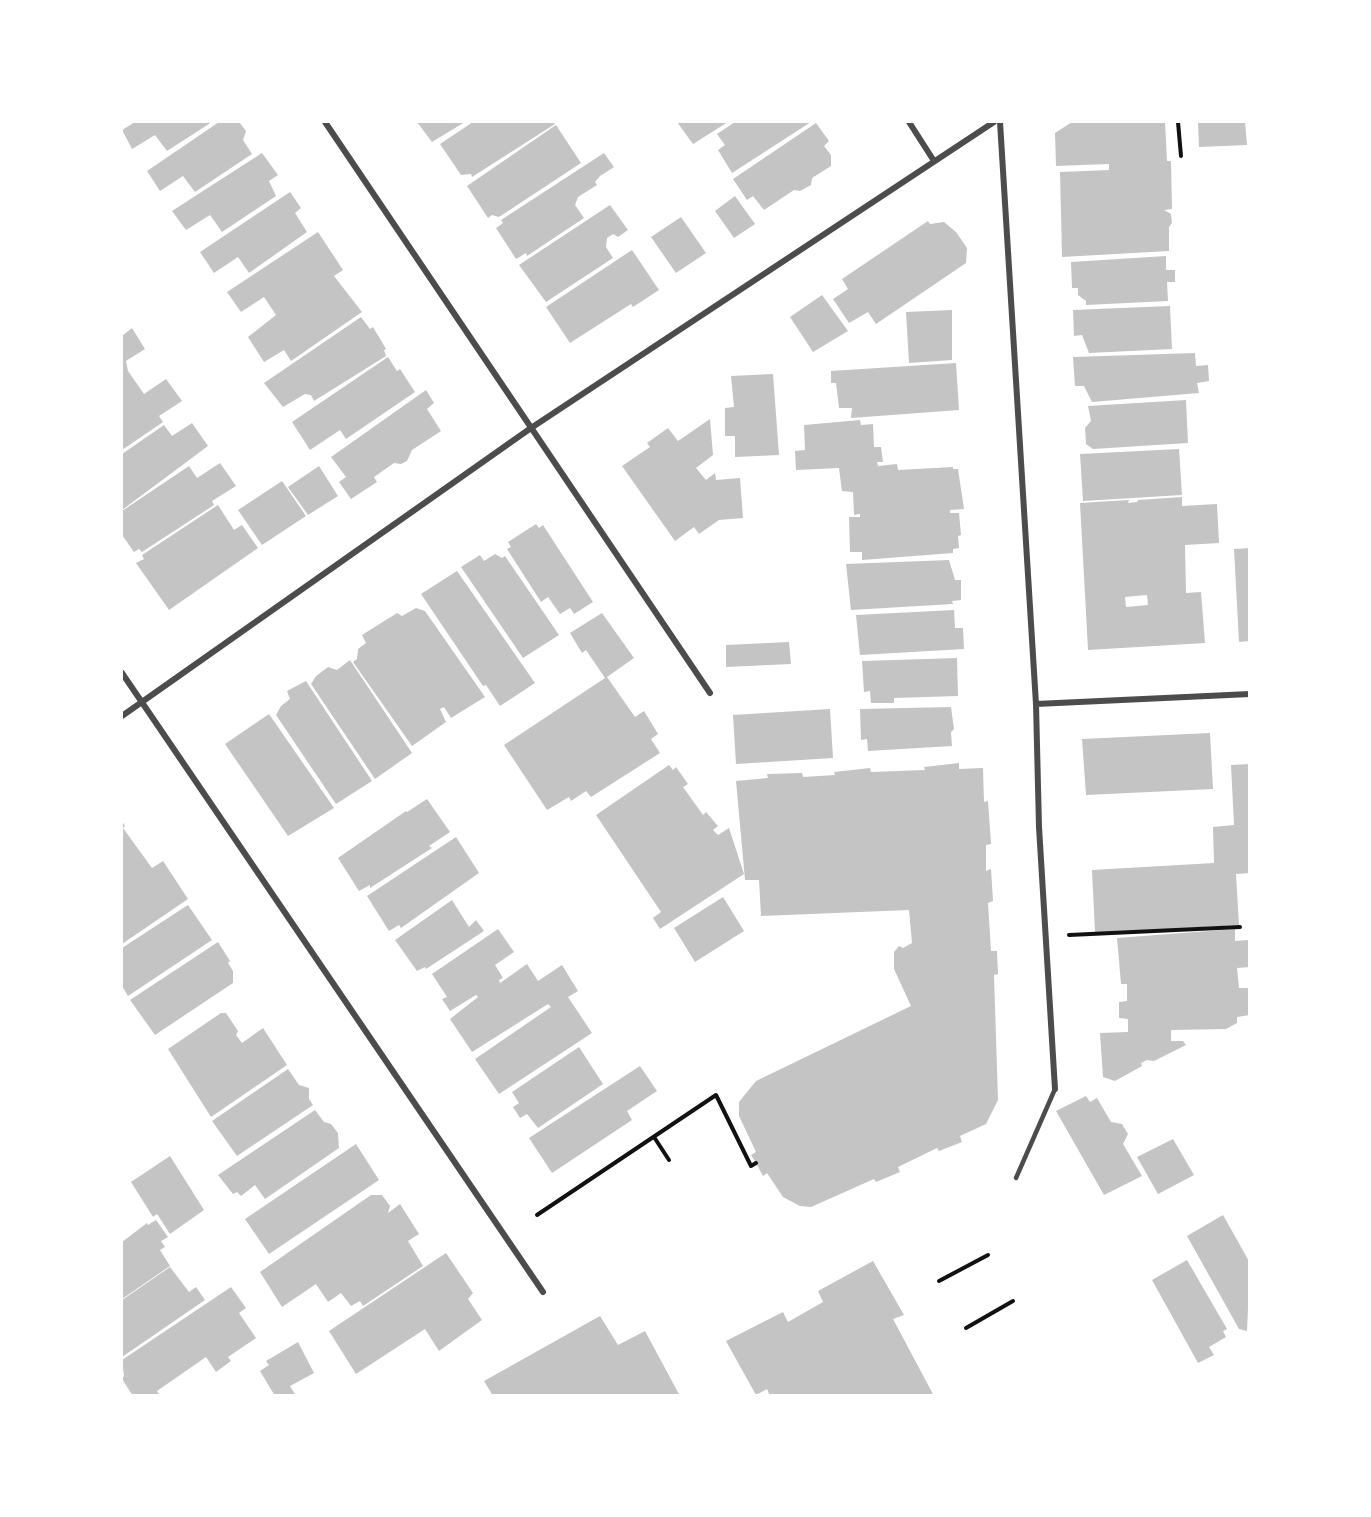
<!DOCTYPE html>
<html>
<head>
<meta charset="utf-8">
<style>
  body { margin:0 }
  #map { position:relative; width:1371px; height:1517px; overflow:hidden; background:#fff; font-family:Poppins,sans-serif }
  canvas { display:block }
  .frame { position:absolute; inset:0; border:123px solid #fff; pointer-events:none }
</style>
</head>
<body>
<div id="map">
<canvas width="1371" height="1517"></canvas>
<div class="frame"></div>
</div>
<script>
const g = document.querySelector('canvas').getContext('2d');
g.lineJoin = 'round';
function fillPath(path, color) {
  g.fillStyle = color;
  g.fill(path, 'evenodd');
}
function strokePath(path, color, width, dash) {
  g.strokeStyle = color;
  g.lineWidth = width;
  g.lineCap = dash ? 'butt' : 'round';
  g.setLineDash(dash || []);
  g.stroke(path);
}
fillPath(new Path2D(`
  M135,122H212L167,151L155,135L132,149L122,130Z
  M219,122H239L246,131L243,140L252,154L195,192L183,176L160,191L147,171Z
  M417,122H465L432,142Z
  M473,122H553L555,124L472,177L471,174L461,175L440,144Z
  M677,122H728L693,144Z
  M735,122H811L732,173L718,150L725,145L717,134Z
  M1072,122H1165L1167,161H1171L1172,209L1164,210L1171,214L1172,223L1169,227V251L1062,257L1060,172L1109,170V164L1056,166L1055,133Z
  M1198,122H1245L1247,145L1199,147Z
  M816,123L829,141L824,146L831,155V166L812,178L811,185L800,191L794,190L764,210L753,196L747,200L733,179Z
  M556,125L581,163L499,217L492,215L488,218L467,186Z
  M262,153L278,175L269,181L276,196L222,232L210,215L186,230L172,211Z
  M604,153L614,167L600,176L595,182L597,185L578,197L575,205L584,218L527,256L526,253L516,259L496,228L503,223L501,220Z
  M290,192L301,208L295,213L307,232L249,273L238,257L214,273L200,252Z
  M735,196L755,224L734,238L715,211Z
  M610,205L628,230L618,237L613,234L607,238L606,247L613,258L546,302L519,265Z
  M681,217L706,253L676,273L651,237Z
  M928,221L930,224L944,222L956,232L967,248L966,263L876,324L868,312L849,323L833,299L848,289L842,279Z
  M318,232L343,270L334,276L362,312L291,361L284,350L264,362L248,337L276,315L264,297L241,312L227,292Z
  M632,250L659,290L633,307L631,304L570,343L546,307Z
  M1166,256V270H1175V282H1167L1168,301L1086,305V301L1078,295V288H1072L1071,262Z
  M822,295L848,331L813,352L790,317Z
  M1170,306L1172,349L1089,353L1082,335L1074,336L1073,310Z
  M952,310V360L909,363L906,312Z
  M361,317L370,329L373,327L386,349L384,350L386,356L314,401L311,395L305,394L283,407L264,383Z
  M132,328L145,349L126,361L128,371L144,394L166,379L182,401L159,416L163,422L122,450V336Z
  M1195,353L1196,366L1208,365L1209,381L1197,383L1199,393L1092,402L1084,386H1075L1073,357Z
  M388,357L397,371L400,369L415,392L346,439L340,430L310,450L292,422Z
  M956,363L959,410L851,418L852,408H839L836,383H831V371Z
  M773,374L779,455L735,457V436H725V408L734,407L731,376Z
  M426,390L434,403L427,409L441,431L412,450L407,461L401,464L394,463L374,477L377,482L351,499L339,482L346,477L331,457Z
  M1186,400L1188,443L1093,449L1086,444L1085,428L1091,421L1088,406Z
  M710,419L713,455L696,468L706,480L715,473L716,480L740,478L743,518L719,520L699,534L694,527L675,541L622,466L650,447L647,443L668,428L678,441Z
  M860,420L861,425L873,424L874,447H881L883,462H877L878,466L897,464L898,470L953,467V469H958L964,509L950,510V513H959L961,535L958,536L959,548L953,549V553L862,560V552H850L849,517H860V514L854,515L853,492L842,491L839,468L796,470L795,451L805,450L804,425Z
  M192,423L208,446L122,510V454L164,425L172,436Z
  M1179,449L1182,495L1083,501L1080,454Z
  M220,463L236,486L212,501L214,505L142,552L139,549L134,552L122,535V511L189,466L197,478Z
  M319,466L338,496L308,515L288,487Z
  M282,481L306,516L262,545L238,510Z
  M1182,497V506L1217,504L1219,543L1185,545L1186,593L1201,592L1205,643L1088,650L1080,503L1129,500L1128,503L1137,502L1138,500ZM1147,595L1148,605L1126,607L1125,597Z
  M218,505L234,530L242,525L258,548L169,610L136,563L144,559L142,555Z
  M536,524L539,528L543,525L593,602L574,614L570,608L560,614L548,597L541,602L507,549L511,547L508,542Z
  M1250,548V641L1239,642L1234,549Z
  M495,554L502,558L505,556L559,635L523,658L461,567L480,555L484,561Z
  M949,560L955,580H961V600L952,601L953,604L851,610L846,564Z
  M457,571L535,683L500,706L486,685L483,686L421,594Z
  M416,608L425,611L485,697L451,718L444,707L440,709L446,722L412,746L353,662L357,659L358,649L366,643L362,635L397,613L402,616Z
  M954,610L955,628H963L964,649L860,655L856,615Z
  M602,613L634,658L607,677L635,717L644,711L658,734L651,739L660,753L591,797L586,791L571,801L569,797L547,810L504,745L605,678L586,650L582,653L570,633Z
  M789,642L791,664L726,667V645Z
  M957,658L958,696L894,698V703H871L870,691L864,692L862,661Z
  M350,660L412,753L375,779L311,684L316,676L328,667L337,670Z
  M306,681L372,781L336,804L276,715L281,706L290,699L287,691Z
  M951,707L954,729L951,732L952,746L868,751L867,739L861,740L860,709Z
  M830,709L833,758L736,764L733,715Z
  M269,714L334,808L288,836L225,744Z
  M1210,733L1213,789L1086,795L1082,739Z
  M959,763V769L983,768L984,802L988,801L991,844L986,845V871L991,869L993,901L988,903L991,951H997L998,974L994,975L998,1100L986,1124L960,1136L962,1142L939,1151L937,1148L898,1167L900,1172L876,1182L874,1179L811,1207L800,1206L783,1197L767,1173L763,1176L756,1163L751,1155L756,1152L739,1116V1102L756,1081L911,1006L894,969V952L899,946L903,948L912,943L909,910L761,916L759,880H745L736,781L768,778L767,774L802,773L803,777L835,775L834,772L870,768L871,772L925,770L924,767Z
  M1250,764V873L1236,874L1239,925L1095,933L1092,870L1214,863L1213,827L1234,825L1231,765Z
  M669,765L673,770L676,767L688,784L683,787L703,815L706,812L718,826L713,830L718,835L729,828L744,874L660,929L653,918L661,912L596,815Z
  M427,799L450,832L429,846L432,848L370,888V885L359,891L338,858L406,811L407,812Z
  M122,821L125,826L123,828L152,868L163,861L188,899L122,944Z
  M456,837L479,873L401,928L399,925L389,931L367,896Z
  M723,897L744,931L695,962L674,928Z
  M452,900L469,927L476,920L484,931L426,969L425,967L417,971L395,940Z
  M188,905L212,940L128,996L122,986V948Z
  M498,929L514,952L495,965L503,978L499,980L500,983L527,964L538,981L562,965L578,991L568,997L592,1033L499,1094L475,1059L551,1007L548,1004L472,1052L450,1019L478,997L476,995L450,1011L442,999L447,997L432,974Z
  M1235,929V941L1248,940L1250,967L1237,968L1239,988H1250V1015L1237,1017V1023L1226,1029L1171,1030V1041H1183L1186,1045L1154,1061L1147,1060L1141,1063L1142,1066L1115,1081L1103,1077L1100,1033L1128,1032V1019L1119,1018V1002L1127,1001V984H1121L1117,938Z
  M218,942L230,961L228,963L233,971V983L155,1035L130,1000Z
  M221,1013H226L238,1031L236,1035L242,1043L263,1028L287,1065L211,1117L168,1049Z
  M579,1047L603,1084L538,1128L527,1114L520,1118L513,1107L519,1103L512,1092Z
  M640,1066L657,1091L627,1111L632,1120L552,1173L529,1138Z
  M288,1069L299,1085L309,1088V1099L313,1105L237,1156L212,1121Z
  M1086,1096L1090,1102L1097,1098L1111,1122L1122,1124L1128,1134L1123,1144L1142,1176L1104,1195L1056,1111Z
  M315,1110L324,1122L331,1124L338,1133L339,1148L265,1199L255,1185L241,1196L237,1192L233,1194L218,1175Z
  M1173,1139L1194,1175L1158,1194L1137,1157Z
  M356,1144L379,1180L269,1254L245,1219Z
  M170,1156L204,1210L170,1234L157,1214L153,1217L131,1182Z
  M371,1195H382L390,1206L388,1213L400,1204L419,1234L408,1241L423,1266L363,1306L360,1301L351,1306L341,1293L328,1302L316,1284L282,1307L260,1272Z
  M1223,1215L1250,1263L1247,1331L1239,1329L1187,1236Z
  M156,1220L168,1237L161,1241L165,1247L160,1250L170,1266L122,1299V1242L147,1223L148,1225Z
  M446,1253L473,1293L468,1299L482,1320L439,1351L425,1329L356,1374L329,1331Z
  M1187,1260L1227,1329L1223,1331L1226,1337L1209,1347L1214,1355L1198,1363L1152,1280Z
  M873,1261L904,1315L893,1319L934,1396H770L767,1389L756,1395L726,1341L783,1312L788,1322L823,1302L818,1291Z
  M170,1267L189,1292L196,1287L205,1300L122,1357V1300Z
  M231,1287L246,1308L239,1313L256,1338L228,1357L231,1361L216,1372L206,1357L157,1391L160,1396H133L122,1379L124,1376L122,1360Z
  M600,1316L618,1345L645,1331L680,1396H493L484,1381Z
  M298,1342L314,1373L290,1386L296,1396H275L260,1371L269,1365L266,1361Z`), '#c4c4c4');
strokePath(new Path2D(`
  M1178,122L1181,156
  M1069,935L1240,927
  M654,1137L669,1160
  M537,1215L716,1095L751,1166L756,1163
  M939,1281L988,1255
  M966,1328L1013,1301`), '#111', 4);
strokePath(new Path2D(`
  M1016,1178L1055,1089`), '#4c4c4c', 4.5);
strokePath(new Path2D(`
  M325,122L710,693
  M909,122L934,161
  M1000,122L1036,704L1039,827L1055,1089
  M122,673L543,1292
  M1036,704L1250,694
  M122,716L531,428L994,122`), '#4c4c4c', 6);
</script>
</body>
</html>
